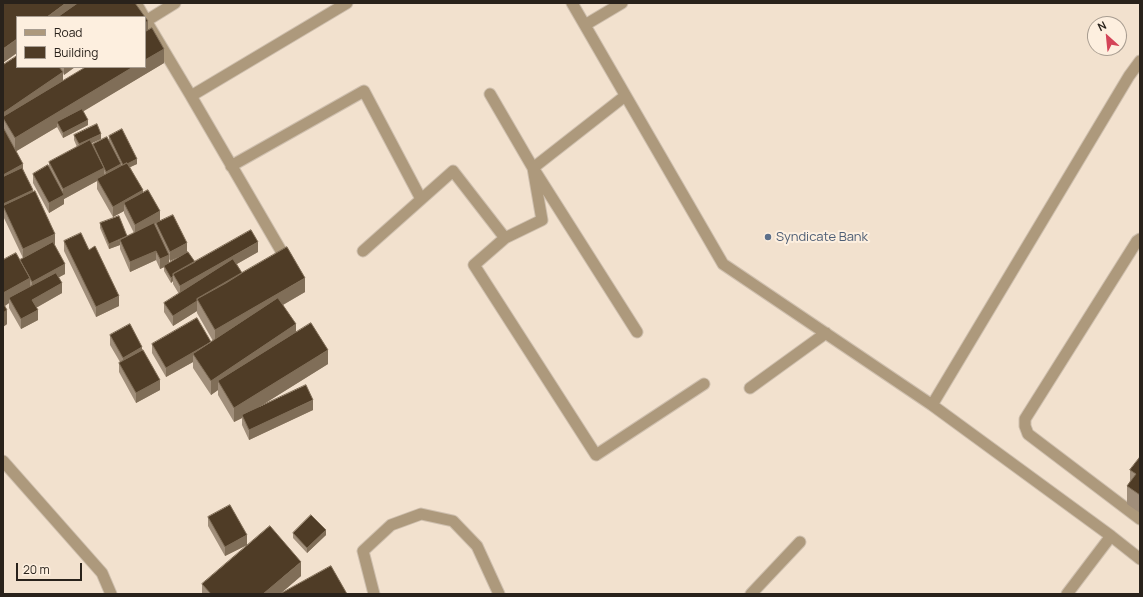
<!DOCTYPE html>
<html>
<head>
<meta charset="utf-8">
<style>
  body { margin:0 }
  #map { position:relative; width:1143px; height:597px; overflow:hidden; background:#f2e1ce; font-family:Manrope,sans-serif }
  canvas { display:block }
  .frame { position:absolute; inset:0; border:4px solid #29221b; pointer-events:none }
  .legend { position:absolute; left:16px; top:16px; width:130px; height:52px; box-sizing:border-box; background:#fdefdf; border:1px solid #a89d91; margin:0; padding:5px 7px; list-style:none; font-size:12px; color:#29221b }
  .legend li { display:flex; align-items:center; gap:8px; height:20px }
  .legend b { width:20px; border:1px solid #a89d91 }
  .north { position:absolute; left:1087px; top:16px; width:40px; height:40px; box-sizing:border-box; background:#fdefdf; border:1px solid #a89d91; border-radius:50%; rotate:333deg; font-size:11px; font-weight:700; line-height:16px; text-align:center; color:#29221b }
  .north::after { content:''; display:block; margin:auto; width:14px; height:18px; background:#d44458; clip-path:polygon(50% 0,100% 100%,50% 72%,0 100%) }
  .scale { position:absolute; left:16px; top:563px; width:66px; height:18px; box-sizing:border-box; border:2px solid #29221b; border-top:0; padding-left:5px; font-size:12px; line-height:14px; white-space:nowrap; color:#29221b; -webkit-text-stroke:3px #fdefdf; paint-order:stroke }
</style>
</head>
<body>
<div id="map">
<canvas width="1143" height="597"></canvas>
<div class="frame"></div>
<ul class="legend">
<li><b style="height:5px;background:#ad997c"></b>Road</li>
<li><b style="height:11px;background:#4f3c26"></b>Building</li>
</ul>
<div class="north">N</div>
<div class="scale">20 m</div>
</div>
<script>
const g = document.querySelector('canvas').getContext('2d');
g.lineJoin = 'round';
function strokePath(path, color, width, dash) {
  g.strokeStyle = color;
  g.lineWidth = width;
  g.lineCap = dash ? 'butt' : 'round';
  g.setLineDash(dash || []);
  g.stroke(path);
}
function fillPath(path, color) {
  g.fillStyle = color;
  g.fill(path, 'evenodd');
}
function label(font, color, halo, rows, align = 'center') {
  g.font = font + ' Manrope,sans-serif';
  g.lineWidth = 4;
  g.setLineDash([]);
  g.textBaseline = 'middle';
  g.strokeStyle = halo;
  g.fillStyle = color;
  for (const [text, x, y, turn = 0] of rows) {
    g.save();
    g.translate(x, y);
    g.rotate((+turn || 0) * Math.PI / 180);
    g.textAlign = isNaN(turn) ? turn : align;
    if (halo) g.strokeText(text, 0, 0);
    g.fillText(text, 0, 0);
    g.restore();
  }
}
const minor = new Path2D(`
  M136,3L144,17
  M572,3L723,264L932,405L1111,536L1140,559
  M145,19L191,96L347,3
  M146,21L175,3
  M585,25L622,3
  M490,94L533,168L637,332
  M191,96L287,261
  M231,166L364,91L421,199
  M505,238L474,265L596,455L704,384
  M1140,239L1137,241L1025,419V426L1028,434L1140,519
  M363,251L453,171L505,238L542,220L533,168L625,96
  M750,388L826,333
  M932,405L1129,76L1140,61
  M3,461L102,573L111,594
  M374,594L363,551L391,525L421,514L453,521L477,546L499,594
  M751,594L800,542
  M1067,594L1111,536`);
strokePath(minor, '#cebfae', 13);
strokePath(minor, '#ad997c', 11);
fillPath(new Path2D(`
  M148,31L164,63L83,111L88,125L63,138L57,127L16,151L23,169L55,244H54L65,274L59,277L62,293L36,308L38,320L21,329L9,308V303L5,306L7,324L3,327V260H20L23,258L3,216V65L17,67H75L64,75L63,73V81Z
  M74,135L101,139L91,143L93,145V144L109,140V136L137,164L130,167L143,193L160,221L187,252L195,262L258,252L237,264L242,273L305,292L283,305L296,332L328,364L259,407L313,410L249,440L242,425V418L234,422L218,395V390L211,395L193,368V362L166,377L152,353V344L211,342L213,341L197,313V311L173,326L164,312V303L179,294L173,284V281L171,283L164,271V267L160,269L156,260L130,272L120,249V245L109,249L100,228V223L127,236L134,233L124,213V211L113,217L97,189V181L64,199V204L49,213L33,183V174L49,166V162L77,147L74,140ZM180,256L169,263V259L170,261Z
  M64,241L89,250L119,306L96,317L64,251Z
  M110,335L142,350L160,390L136,403L119,372V363L120,362L110,345Z
  M1140,457V513L1127,504V486L1130,481V470Z
  M208,517L247,545L225,556L208,526Z
  M293,533L326,535L307,553L293,538Z
  M301,576L280,594H202V584Z`), '#a08e7a');
fillPath(new Path2D(`
  M66,3H85L66,17H47Z
  M148,21V35L145,37V23Z
  M17,39V53L3,63V49Z
  M164,49V63L59,126L57,122V127L15,152V138L133,67H145V60Z
  M64,67H75L64,75Z
  M63,72V86L3,118V113Z
  M88,120V125L63,138V133Z
  M101,134V139L79,149V144Z
  M137,159V164L124,170V165Z
  M23,164V174L3,184V175Z
  M121,164V169L106,177V172Z
  M104,168V177L97,179V181L64,199V204L49,213V203L63,195V189Z
  M33,190V200L3,207V204Z
  M143,190V200L124,203V211L113,217V207Z
  M160,211V221L135,234V225Z
  M55,234V244L23,259V249Z
  M120,240V245L109,249V244Z
  M258,242V252L180,296V286Z
  M187,243V253L170,261V252Z
  M156,251V260L130,272V262Z
  M169,255V265L160,269V259Z
  M65,264V274L32,292V282Z
  M173,276V281L171,283V278Z
  M30,278V292L9,298V303L3,307V293Z
  M305,278V292L215,344V330Z
  M62,283V293L32,310V300Z
  M119,296V306L96,317V307Z
  M197,301V311L173,326V316Z
  M7,310V324L3,327V313Z
  M38,310V320L21,329V319Z
  M296,324V338L218,381V390L211,395V381Z
  M211,342L193,354V362L166,377V368Z
  M142,347V357L123,368V358Z
  M328,350V364L243,417L242,415V418L234,422V408Z
  M160,380V390L136,403V393Z
  M313,400V410L249,440V430Z
  M326,530V535L307,553V548Z
  M247,535V545L225,556V547Z
  M301,562V576L280,594H263Z`), '#806e58');
const building = new Path2D(`
  M3,3H66L47,17H17V39L3,49Z
  M78,3H135L145,17H58Z
  M145,17L148,21L145,23Z
  M152,28L164,49L145,60V32Z
  M17,56V67H59L63,72L3,113V65Z
  M86,67H133L15,138L3,118V117Z
  M82,109L88,120L63,133L57,122Z
  M97,124L101,134L79,144L74,135Z
  M4,129L23,164L3,175V130Z
  M122,129L137,159L127,164V163L123,165L109,136Z
  M107,137L121,164L106,172L93,144Z
  M90,140L104,168L63,189L49,162Z
  M127,163L143,190L113,207L97,179Z
  M48,165L64,195L49,203L33,174Z
  M22,168L33,190L3,204V177Z
  M148,190L160,211L135,225L124,203Z
  M35,191L55,234L23,249L3,206Z
  M173,215L187,243L170,252L156,223Z
  M119,216L127,236L109,244L100,223Z
  M154,223L169,255L160,259L156,251L130,262L120,240Z
  M251,230L258,242L180,286L173,274Z
  M81,233L89,250L95,246L119,296L96,307L64,241Z
  M53,242L65,264L32,282L20,260Z
  M287,247L305,278L215,330L197,299Z
  M188,252L195,262L173,274V276L171,278L164,266Z
  M16,253L30,278L3,293V260Z
  M233,259L242,273L226,283L197,299V301L173,316L164,303Z
  M56,273L62,283L32,300L38,310L21,319L9,298Z
  M278,298L296,324L211,381L193,354Z
  M3,303L7,310L3,313Z
  M197,318L211,342L166,368L152,344Z
  M311,323L328,350L234,408L218,381Z
  M130,324L142,347L123,358L110,335Z
  M143,350L160,380L136,393L119,363Z
  M306,385L313,400L249,430L242,415Z
  M1140,457V495L1127,486L1136,474L1130,470Z
  M230,505L247,535L225,547L208,517Z
  M311,515L326,530L307,548L293,533Z
  M270,526L301,562L263,594H211L202,584Z
  M331,566L347,594H280Z`);
fillPath(building, '#4f3c26');
strokePath(building, '#806e58', 1);
for (const [x, y, r, color] of [
  [768,237,4,"#5c6f8a"]
]) {
  const dot = new Path2D();
  dot.arc(x, y, r, 0, 2 * Math.PI);
  g.fillStyle = color;
  g.fill(dot);
  strokePath(dot, '#fdefdf', 1.5);
}
label('13px', '#4e5e75', '#fdefdf', [
  ["Syndicate Bank",776,237]
], 'left');
</script>
</body>
</html>
